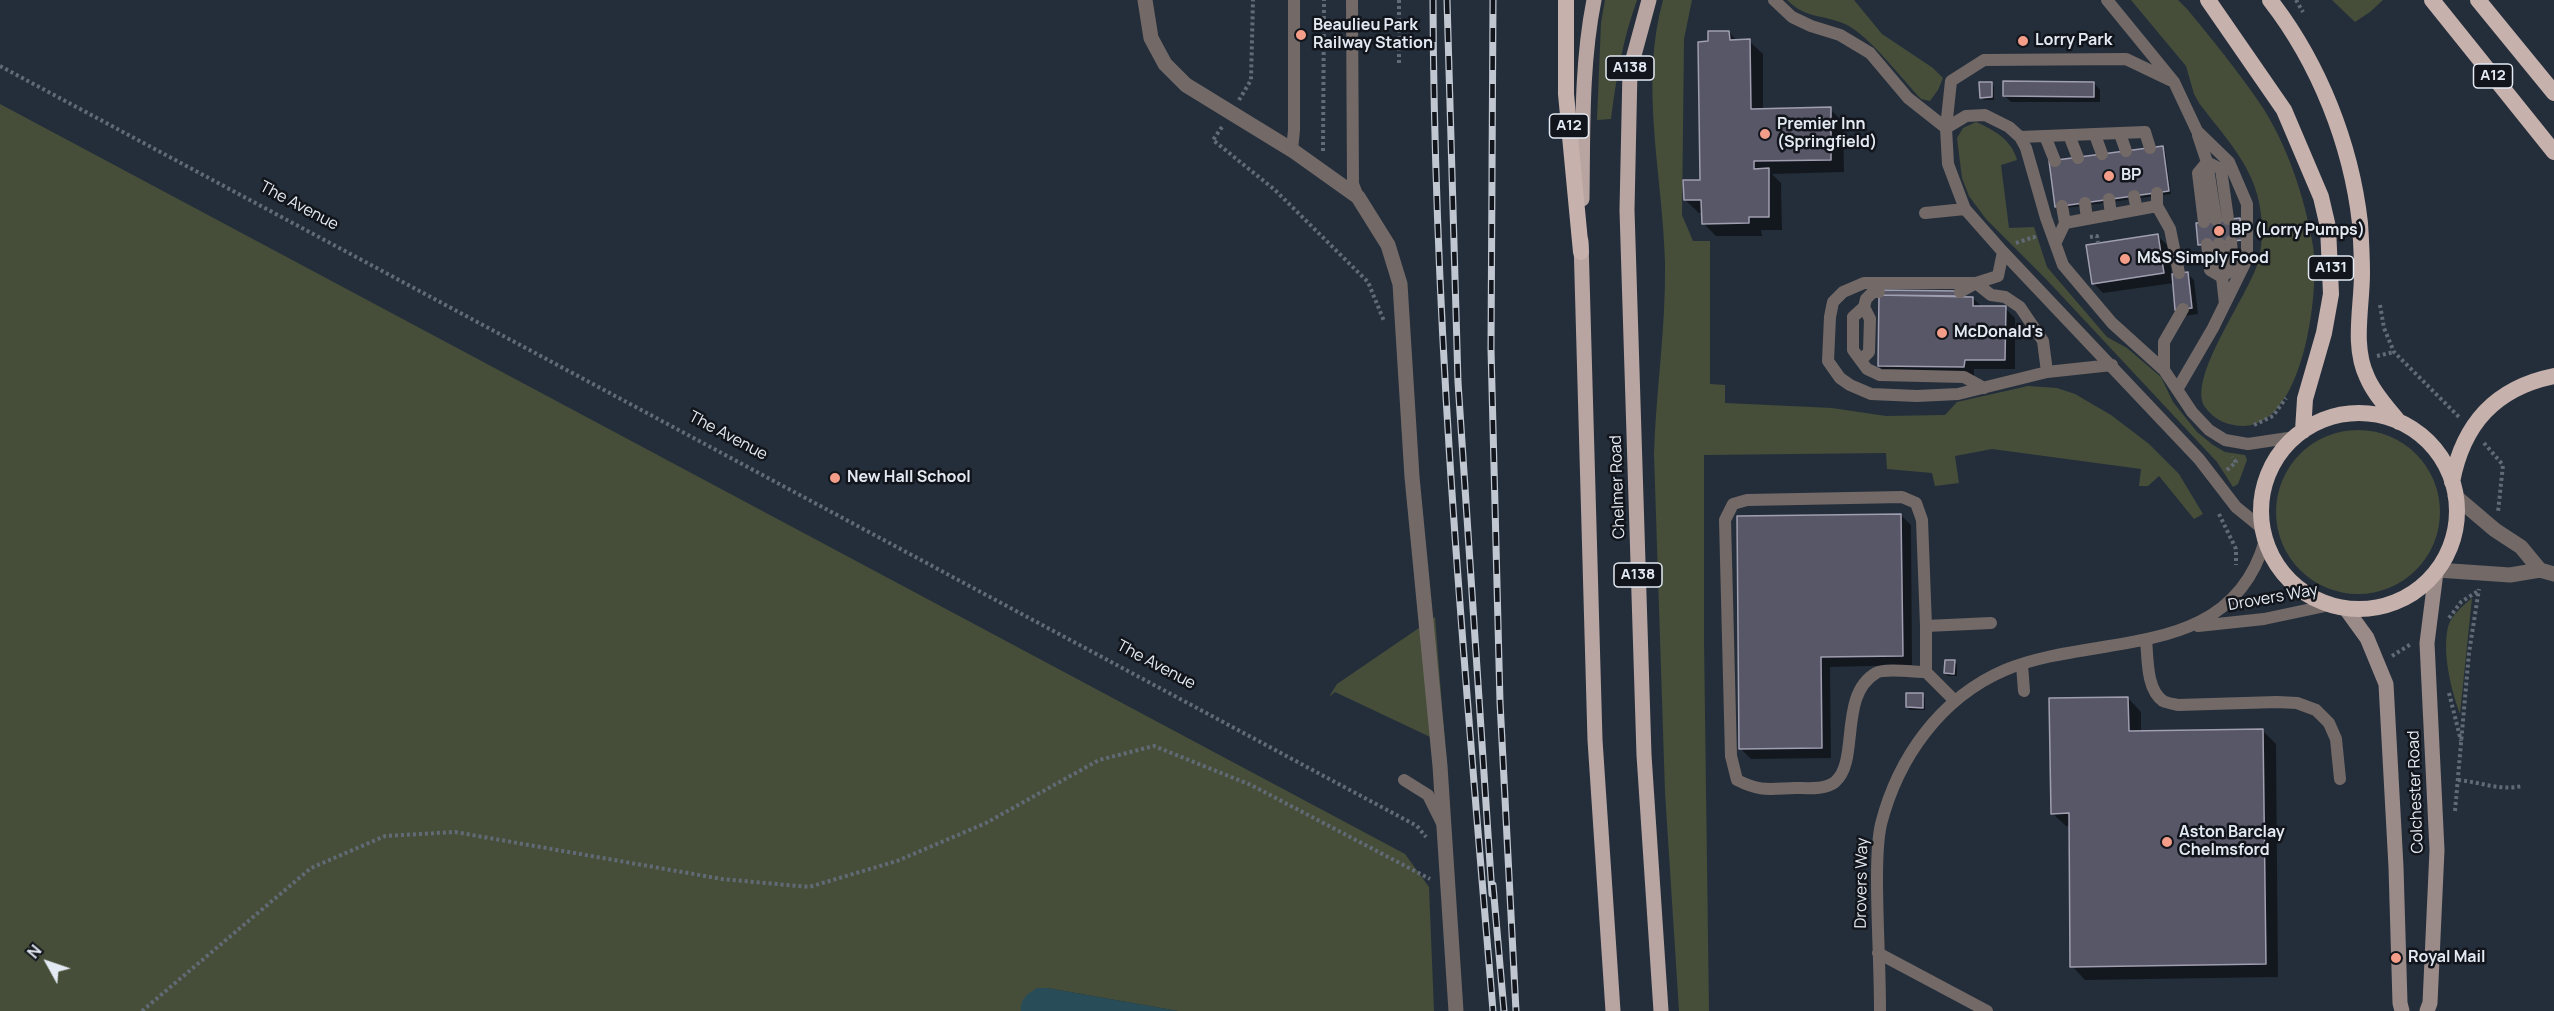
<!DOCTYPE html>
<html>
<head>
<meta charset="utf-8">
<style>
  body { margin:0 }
  #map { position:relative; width:2554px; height:1011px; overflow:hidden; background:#242e3b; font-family:Manrope,sans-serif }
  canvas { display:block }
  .north { position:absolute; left:18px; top:933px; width:60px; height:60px; -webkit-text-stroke:4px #12161c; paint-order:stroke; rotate:310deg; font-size:16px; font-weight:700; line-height:24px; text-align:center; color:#e4eaf3 }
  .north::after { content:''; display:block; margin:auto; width:21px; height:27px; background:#e4eaf3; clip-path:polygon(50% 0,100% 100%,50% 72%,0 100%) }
</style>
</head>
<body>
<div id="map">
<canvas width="2554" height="1011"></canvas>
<div class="north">N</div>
</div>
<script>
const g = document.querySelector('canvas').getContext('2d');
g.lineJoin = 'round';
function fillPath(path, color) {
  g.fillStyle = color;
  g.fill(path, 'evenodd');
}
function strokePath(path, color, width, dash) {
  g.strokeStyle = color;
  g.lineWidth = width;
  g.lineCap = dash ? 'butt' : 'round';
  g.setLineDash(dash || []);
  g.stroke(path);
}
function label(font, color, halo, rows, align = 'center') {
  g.font = font + ' Manrope,sans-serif';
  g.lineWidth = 5;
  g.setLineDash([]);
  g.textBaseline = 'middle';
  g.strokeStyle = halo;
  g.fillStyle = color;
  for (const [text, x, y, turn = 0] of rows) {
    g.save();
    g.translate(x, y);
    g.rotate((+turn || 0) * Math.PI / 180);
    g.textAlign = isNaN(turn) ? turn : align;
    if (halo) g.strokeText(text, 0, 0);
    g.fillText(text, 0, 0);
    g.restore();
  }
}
fillPath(new Path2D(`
  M1605,0H1637C1623,39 1616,78 1611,119L1597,120L1601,23Z
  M1663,0H1692L1684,39L1682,215L1693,241H1710V384L1725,385V403L1832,408L1886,416L1945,415L1957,402L2028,386L2057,388L2075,394L2111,415L2149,444L2179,474L2203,514L2194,519L2159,476L2148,486H2139L2141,469L1992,449L1955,456L1959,483L1935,486L1932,473L1887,469L1886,453L1704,455V641L1709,1011H1679L1665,792L1654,454C1656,390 1666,328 1665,263C1663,176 1639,86 1663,0Z
  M1787,0H1854L1882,34L1933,68L1943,78L1938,90L1930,101L1921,99C1901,78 1870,36 1845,24C1822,14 1806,19 1787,0Z
  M2131,0H2178L2187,9C2212,39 2237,70 2259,102C2287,143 2305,198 2313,246C2320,290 2304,425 2244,426C2228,426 2214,420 2205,407C2186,379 2249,295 2258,262C2264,240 2263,216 2257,194C2248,160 2220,131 2199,103L2194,94L2186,66Z
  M2332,0H2383L2370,12L2355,22Z
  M0,104L1405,854L1429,887L1434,1011H1178L1047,988H1037L1021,1008V1011H0Z
  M1976,122C1994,130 2012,140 2017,160L2001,165L2009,228L2034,227L2047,267L2107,337L2127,348L2161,377L2173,402L2197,432L2213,445L2225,452L2245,455L2247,460L2238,484L2233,487L2217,462L2046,279L1986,219L1969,196L1962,178L1957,138L1963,128Z
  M2276 512a82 82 0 1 1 164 0a82 82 0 1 1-164 0Z
  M2472,598L2460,714C2451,690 2442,653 2448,627C2451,615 2464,605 2472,598Z
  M1435,617L1445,744L1335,692L1329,697L1337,684Z`), '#464e39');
fillPath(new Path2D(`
  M1037,988H1047L1178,1011H1021C1020,998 1028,994 1037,988Z`), '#284d58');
fillPath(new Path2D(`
  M1729,32L1737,41H1749L1763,54V110L1830,109L1843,122L1844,172L1772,174L1781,183L1782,230H1761L1762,236H1716L1703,223V213H1699L1685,200L1702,181L1709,43Z
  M2094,83L2100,90V102H2011L2004,95Z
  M1991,84L1994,86V100H1984L1981,97Z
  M2163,148L2165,150L2171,194L2059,209Z
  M2158,236L2168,246L2172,276L2188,274L2194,280L2198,314L2183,316L2174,283L2103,293L2093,283Z
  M1880,291L1959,292L1962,298H1973L1982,307L2005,308L2015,318V369H1974V377L1889,376L1879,366Z
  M1901,515L1911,525L1912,665L1830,667L1831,758L1751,759L1741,749Z
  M1954,662L1957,664V676H1948L1945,673Z
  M1922,695L1925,698V710H1910L1907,707Z
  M2128,698L2141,712V733L2263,731L2276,744L2278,977L2085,980L2072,966L2070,826H2066L2052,813Z`), '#0007');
const building = new Path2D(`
  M1708,31H1729L1730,40L1750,39L1751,109L1831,107V160L1754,161V169L1769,168V217H1749V223L1702,224L1701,200H1684L1683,180H1700L1698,42L1708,41Z
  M2003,81L2094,82V97L2003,96Z
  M1979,82H1992V97L1980,98Z
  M2163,146L2169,191L2055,207L2049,161Z
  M2240,218L2242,240L2198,245L2196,223Z
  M2158,234L2164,273L2092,284L2086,245Z
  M2188,272L2192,308L2175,310L2172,274Z
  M1879,290L1960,291V296L1879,295Z
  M1879,295L1973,297V306H2006L2005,360H1965L1964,367L1878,366Z
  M1901,514L1903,656L1821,657L1822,748L1739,749L1737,516Z
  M1945,660H1955L1954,674L1944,673Z
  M1906,693H1923V708L1906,707Z
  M2128,697L2129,731L2263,729L2266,964L2070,967L2069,813L2051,814L2049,698Z`);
fillPath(building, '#585767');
strokePath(building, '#a09eb1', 1.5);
strokePath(new Path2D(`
  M2296,0L2303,12
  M1399,63V0
  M0,66L1389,811L1417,826L1426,837
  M1239,100L1251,80L1253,0
  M1222,127L1213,140L1275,190L1368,282L1384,321
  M1323,151L1324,0
  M2090,237L2097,236L2098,243
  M2016,243L2034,237L2036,240
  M2380,305L2384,328L2394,352L2460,418
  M2377,356L2394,352
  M2254,425L2273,416L2286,398
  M2484,443L2503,465L2498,512
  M2227,470L2236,462L2232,457
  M2219,514L2236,549V565
  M2249,600H2260L2261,606
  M2449,618L2461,602L2478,591
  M2392,656L2411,644
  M2449,693L2461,741
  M2458,780C2481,782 2499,791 2522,786
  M2455,811L2469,653L2479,589
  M142,1011L311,868L385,836L455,832L722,879L809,887L897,861L986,823L1099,760L1154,746L1251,785L1430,879`), '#616a75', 4, [3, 3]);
strokePath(new Path2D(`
  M1352,0L1353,184L1358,197
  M1774,0L1792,17L1811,26L1840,35L1870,53L1908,98L1946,128
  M2107,0L2174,82L2197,131L2229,162L2247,204V259L2213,328L2178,388
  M1946,128L1951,81L1984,60L2126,59L2170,80
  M2120,134L2126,151
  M2069,135L2078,158
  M2095,135L2102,154
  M2198,135L2207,162L2198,173L2204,222
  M2045,136L2055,161
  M2020,137L2145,132L2150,148
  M1292,150L1294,130V0
  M2207,162L2221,169L2228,219
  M2207,162L2216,220
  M2134,196L2137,210
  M2109,199L2111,215
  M2085,203L2087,219
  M2062,206L2065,223
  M2157,206L2170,229L2179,273
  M1925,213L1965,209
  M2056,242L2065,223L2157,206V193
  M2219,243L2222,277
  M2207,244L2210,270L2222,277L2225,304
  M2003,252L1998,276L1976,283H1864L1843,292L1833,302L1830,317L1828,361L1840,378L1850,385L1871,394L1917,396L1958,394L2047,372L2112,365
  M2222,277L2233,268L2231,241
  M1960,292L1976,283L1991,295L2005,297L2020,307L2043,341L2047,372
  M1864,307L1853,317V350L1867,369L1880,375L1964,377L1984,388
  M1861,360L1869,352L1870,319L1864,307L1866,299L1873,292H1879
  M2164,370V342L2183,309
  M2263,529L2236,507L2199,459L2003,252L1965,209L1948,164L1946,128L1966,116L1985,115L2009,127L2020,137L2026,148L2046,218L2063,265L2112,323L2164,370L2192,412L2209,430L2225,440L2248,444L2295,437
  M1926,626L1922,520L1916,503L1902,497L1747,500L1733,504L1725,520L1731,756L1737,780C1761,792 1768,789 1795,788C1807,788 1825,790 1835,782C1860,761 1838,695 1876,673C1884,668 1915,672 1926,672
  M2198,626L2264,619L2330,605
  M2146,640C2148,658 2146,689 2163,701C2167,703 2174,704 2178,705L2277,702L2297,703L2316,710L2329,723L2336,739L2340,779
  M2022,665L2024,691
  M1954,700L1926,672V626L1991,623
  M1404,780L1428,795L1442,823
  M1878,953L1987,1011
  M1880,1011C1880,967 1877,923 1877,879C1877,861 1877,842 1881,824C1898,758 1940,698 2005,670C2096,632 2231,663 2265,540`), '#736a67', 12);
strokePath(new Path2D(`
  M1145,0L1151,38L1165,64L1186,85L1292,150L1358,197L1388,245L1400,284L1412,477L1440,766L1456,1011
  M2455,496L2495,530L2521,547L2540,570
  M2437,570L2510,575L2540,570L2554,574`), '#736a67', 15);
strokePath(new Path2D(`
  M2346,609L2367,638L2386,684L2396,867L2400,1003L2402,1011
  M2427,1011L2430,1003L2437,850L2427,643L2436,572`), '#9a8b88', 15);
strokePath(new Path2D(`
  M1649,0L1630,70L1627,210L1644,755L1661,1011
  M1582,199C1583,133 1581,65 1594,0
  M1581,241L1595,740L1613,1011`), '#b8a5a1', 15);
strokePath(new Path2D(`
  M1566,0V94L1581,252
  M2208,0L2284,110L2321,197L2328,227L2331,294L2324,333L2305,399L2303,431
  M2270,0C2319,63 2351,144 2360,223C2361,239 2362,257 2362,273C2362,307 2352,346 2367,377C2374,394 2388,408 2399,422
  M2432,0L2554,152
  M2478,0L2554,93
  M2261 511a98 98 0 1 1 196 0a98 98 0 1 1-196 0Z
  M2452,482C2463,424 2495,388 2554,376`), '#c6b1ac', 16);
const rail = new Path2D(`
  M1433,0C1434,338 1465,674 1493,1011
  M1447,0L1458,382L1492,894
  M1493,0L1491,349L1500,702L1516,1011
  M1493,885L1504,1011`);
strokePath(rail, '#c0c7d1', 7);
strokePath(rail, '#12161c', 4.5, [14]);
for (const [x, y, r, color] of [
  [1301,35,6,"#f49e89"],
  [2023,41,6,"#f49e89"],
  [1765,134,6,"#f49e89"],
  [2109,176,6,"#f49e89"],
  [2219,231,6,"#f49e89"],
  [2125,259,6,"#f49e89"],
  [1942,333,6,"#f49e89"],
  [835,478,6,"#f49e89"],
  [2167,842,6,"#f49e89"],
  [2396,958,6,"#f49e89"]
]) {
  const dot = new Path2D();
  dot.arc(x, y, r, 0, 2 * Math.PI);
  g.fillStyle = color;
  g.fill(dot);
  strokePath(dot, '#12161c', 2);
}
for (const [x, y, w] of [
  [1630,68,48],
  [2493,76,39],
  [1569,126,39],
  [2331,268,45],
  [1638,575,48]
]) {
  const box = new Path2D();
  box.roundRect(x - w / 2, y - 12, w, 24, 4.5);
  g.fillStyle = '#12161c';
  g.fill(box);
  strokePath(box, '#e4eaf3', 1.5);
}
label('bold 15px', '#e4eaf3', null, [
  ["A138",1630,68],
  ["A12",2493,76],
  ["A12",1569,126],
  ["A131",2331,268],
  ["A138",1638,575]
]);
label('bold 16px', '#e4eaf3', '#12161c', [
  ["Beaulieu Park",1313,26],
  ["Railway Station",1313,44],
  ["Lorry Park",2035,41],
  ["Premier Inn",1777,125],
  ["(Springfield)",1777,143],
  ["BP",2121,176],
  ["BP (Lorry Pumps)",2231,231],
  ["M&S Simply Food",2137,259],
  ["McDonald's",1954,333],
  ["New Hall School",847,478],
  ["Aston Barclay",2179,833],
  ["Chelmsford",2179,851],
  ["Royal Mail",2408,958]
], 'left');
label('16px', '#e4eaf3', '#12161c', [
  ["The Avenue",299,206,28],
  ["The Avenue",728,436,28],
  ["Chelmer Road",1618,487,-92],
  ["Drovers Way",2273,598,-10],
  ["The Avenue",1156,665,28],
  ["Colchester Road",2416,792,-92],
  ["Drovers Way",1862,883,-89]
]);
</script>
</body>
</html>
